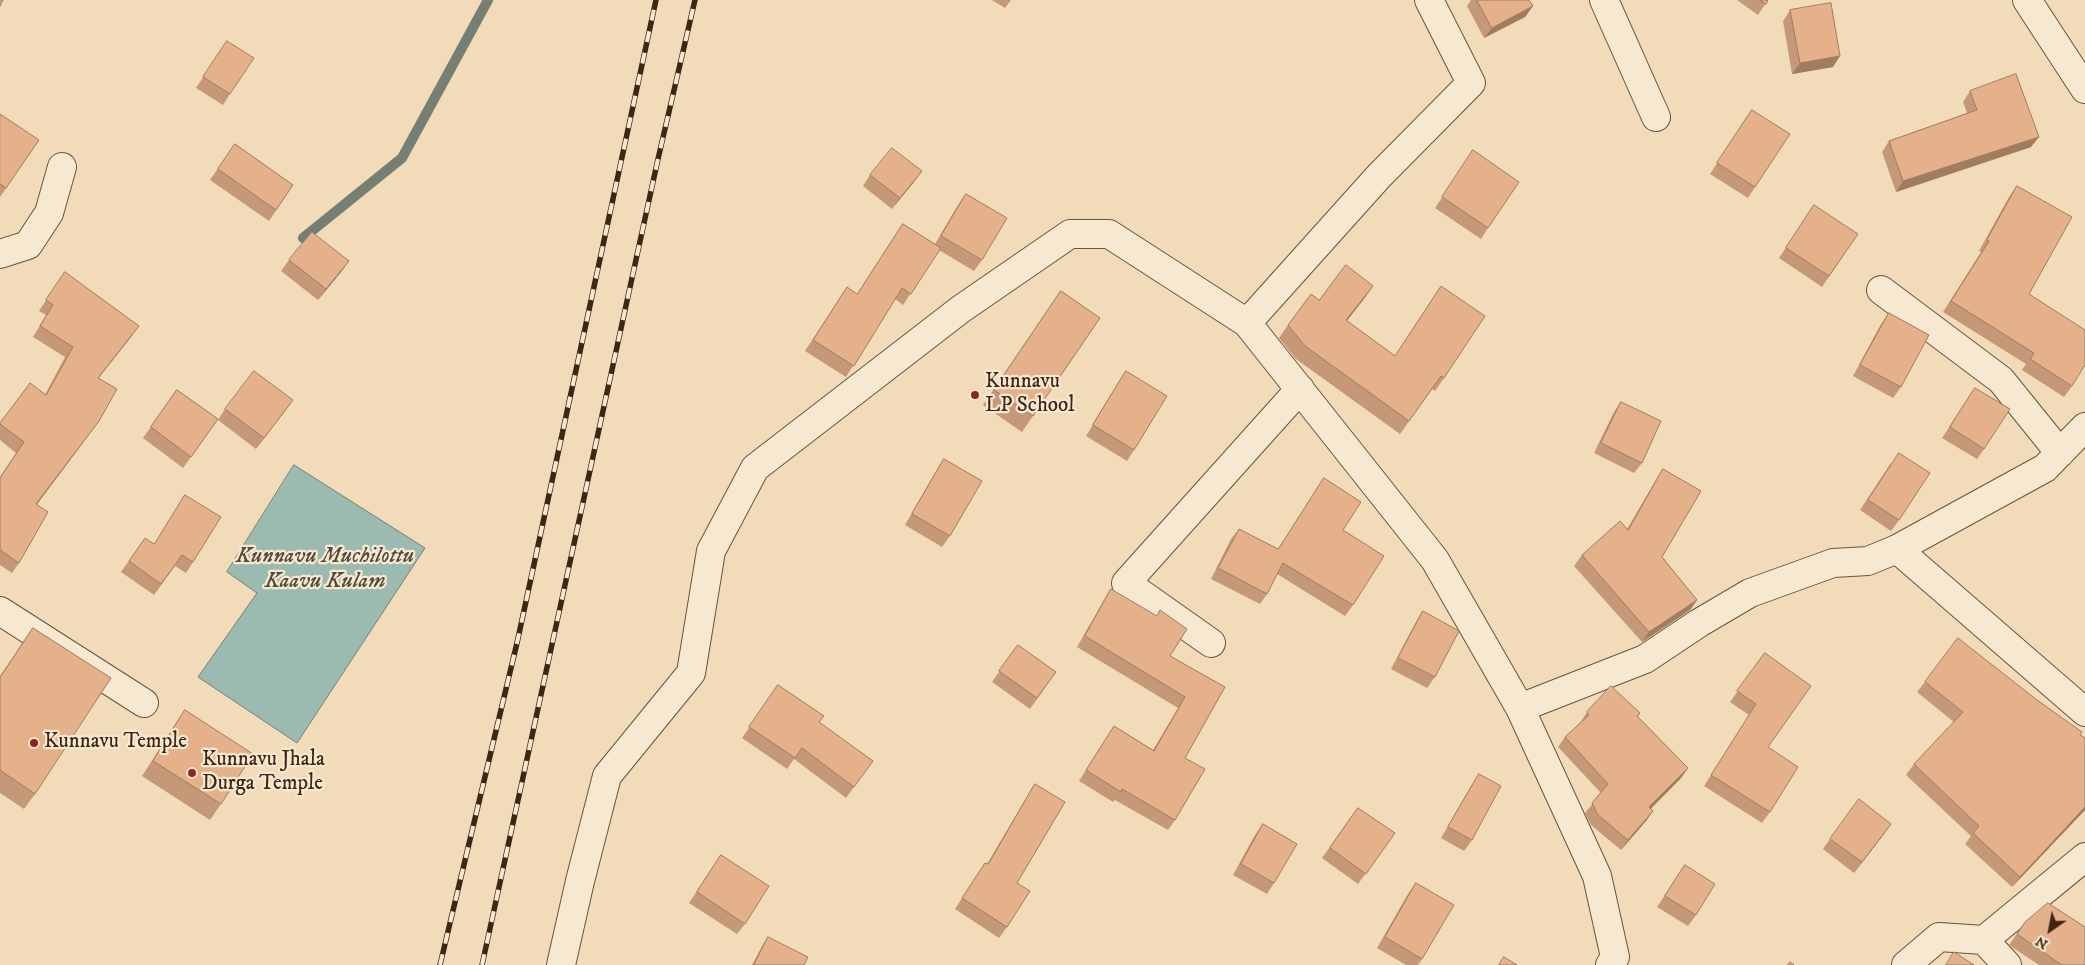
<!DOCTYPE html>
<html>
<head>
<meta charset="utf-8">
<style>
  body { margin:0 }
  #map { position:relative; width:2085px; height:965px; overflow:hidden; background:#f2dbb8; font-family:"IM FELL DW Pica",serif }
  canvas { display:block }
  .north { position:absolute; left:2025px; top:905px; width:50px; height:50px; -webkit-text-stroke:4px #f7e8d1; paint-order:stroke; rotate:213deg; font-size:14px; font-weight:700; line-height:20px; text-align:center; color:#3e2615 }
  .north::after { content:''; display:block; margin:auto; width:18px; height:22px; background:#3e2615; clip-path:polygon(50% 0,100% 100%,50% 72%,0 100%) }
</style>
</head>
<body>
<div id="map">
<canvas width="2085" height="965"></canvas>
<div class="north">N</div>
</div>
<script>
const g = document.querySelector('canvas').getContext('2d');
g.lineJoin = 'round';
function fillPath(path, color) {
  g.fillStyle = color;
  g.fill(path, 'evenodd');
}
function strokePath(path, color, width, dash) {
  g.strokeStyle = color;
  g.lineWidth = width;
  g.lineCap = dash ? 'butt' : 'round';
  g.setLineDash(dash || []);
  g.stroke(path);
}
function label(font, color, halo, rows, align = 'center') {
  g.font = font + ' "IM FELL DW Pica",serif';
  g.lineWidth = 4.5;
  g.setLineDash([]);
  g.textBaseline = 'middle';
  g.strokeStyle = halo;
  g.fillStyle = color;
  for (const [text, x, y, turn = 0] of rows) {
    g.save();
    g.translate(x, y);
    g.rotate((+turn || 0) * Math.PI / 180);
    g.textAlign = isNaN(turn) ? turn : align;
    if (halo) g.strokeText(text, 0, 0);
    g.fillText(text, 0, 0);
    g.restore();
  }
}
const water = new Path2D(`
  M294,465L425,548L297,743L198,677L257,593L227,572Z`);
fillPath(water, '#9bbbb1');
strokePath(water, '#767f73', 1);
strokePath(new Path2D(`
  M303,238L402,158L488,0`), '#767f73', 10);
const street = new Path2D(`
  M1604,0L1656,117
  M2027,0L2085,89
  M0,254L28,245L49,213L62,167
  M1881,290L2001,380L2060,453
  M1247,323L1379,176L1471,83L1429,0
  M1897,549L2085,712
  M0,611L144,703
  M1211,643L1126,583L1300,389
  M1520,708L1645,659L1699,623L1750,593L1833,563L1868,561L1897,549L2045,468L2085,427
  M1984,940L2085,857
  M561,965L580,881L607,776L691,673L711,551L755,468L961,309L1070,234H1109L1247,323L1435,560L1520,708L1597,876L1615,957L1610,965
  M1906,965L1939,937L1984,940L2007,965`);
strokePath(street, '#6b533e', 30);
strokePath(street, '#f7e8d1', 28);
const rail = new Path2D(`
  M440,965L517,643L656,0
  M482,965L658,159L695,0`);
strokePath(rail, '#3e2615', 5.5);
strokePath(rail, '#f7e8d1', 4, [11]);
fillPath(new Path2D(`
  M992,0H1011L1005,8Z
  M1471,0H1529L1533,6L1525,17L1484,38L1467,6Z
  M1737,0H1768L1758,15Z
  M1790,10L1833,67L1792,74L1783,21Z
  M227,41L230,94L223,105L196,88Z
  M1970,91L2031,147L1896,192L1882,152L1889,141L1967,113L1963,102Z
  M1752,110L1755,187L1748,198L1710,174Z
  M0,114L39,140L0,197Z
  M235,144L293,185L269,221L210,180Z
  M1466,161L1488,228L1481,239L1435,208Z
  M922,171L892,209L863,186L870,175Z
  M2017,186L2029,294L2072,386L2064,397L2022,370L2026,364L1943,312L1981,252L1979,251L2009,197Z
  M966,194L982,260L974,271L939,250L903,305L895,299L846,377L805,351L847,287L857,294L903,224L935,244L958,205Z
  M1807,216L1858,234L1822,287L1779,258Z
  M289,260L349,261L341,272L318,300L281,271Z
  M65,272L131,337L98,378L99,421L37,504L19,563L12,573L0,565V477L16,453L0,440V423L45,395L65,357L33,337L46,315L39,311Z
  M1373,286L1347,321L1395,356L1441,286L1444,378L1435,391L1432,389L1400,434L1296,359L1279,338L1288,325L1319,300Z
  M1061,291L1100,318L1022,432L983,405Z
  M1889,313L1901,387L1893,398L1853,376L1881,324Z
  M1126,371L1134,450L1127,461L1086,436L1119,382Z
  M1975,388L1984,449L1977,459L1942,438Z
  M177,390L218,419L183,468L143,438Z
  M293,400L256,449L218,420L225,409Z
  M1621,402L1642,463L1634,473L1594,453L1614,412Z
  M944,459L950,536L942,547L905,525L937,470Z
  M1891,463L1899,520L1891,531L1860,510Z
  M1663,469L1662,557L1697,600L1690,610L1642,642L1574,566L1582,555L1627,529L1656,480Z
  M1324,478L1343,530L1353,605L1345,616L1277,574L1267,594L1260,604L1211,579L1231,539L1239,529L1278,549Z
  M185,495L193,562L186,573L175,566L154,595L121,572L145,538L154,544Z
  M1111,589L1170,656L1225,687L1185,758L1175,820L1168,830L1115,800L1113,802L1079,781L1114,726L1153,750L1178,708L1077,647L1104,600Z
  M1423,611L1435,677L1427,688L1391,669L1416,622Z
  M33,628L35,794L24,809L0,793V676Z
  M1018,645L1056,672L1030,709L992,682Z
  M1765,653L1770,812L1762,823L1704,786L1749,715L1730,702Z
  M1925,682L2080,735L2085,738V812L2084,811L2012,887L1965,844L1971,836L1906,775L1914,764L1954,722L1917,692Z
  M778,685L819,722L873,761L846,798L794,759L787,769L742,738Z
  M185,710L221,804L210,820L142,776Z
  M1587,712L1640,713L1638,717L1688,768L1681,778L1651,809L1653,811L1646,821L1621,850L1591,825L1585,813L1601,793L1558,747L1565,737L1580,723Z
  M1479,774L1472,840L1464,851L1441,838L1472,785Z
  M1035,784L1017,883L1007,927L999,938L955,909L985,863L987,864L1028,795Z
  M1358,808L1395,833L1358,884L1322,858Z
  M1263,824L1274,883L1267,894L1233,875L1255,835Z
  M1884,834L1854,873L1823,849L1830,839Z
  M721,855L745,924L737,934L689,903Z
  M1685,865L1696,915L1688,926L1657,907Z
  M1416,883L1422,959L1418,965H1406L1377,948L1408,894Z
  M2025,922L2085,965H2039L2009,945Z
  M768,937L804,965H752L761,948Z`), '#c59878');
fillPath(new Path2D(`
  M1533,6L1525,17L1484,38L1492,28Z
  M1840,56L1833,67L1792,74L1800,63Z
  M2039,137L2031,147L1896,192L1903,181Z
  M922,171L914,182L892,209L900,198Z
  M349,261L341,272L318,300L326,289Z
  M1373,286L1364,299L1337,333L1346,320Z
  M139,326L131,337L90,389L98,378Z
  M293,400L285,411L256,449L264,438Z
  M99,421L91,432L29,515L36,504Z
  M1697,600L1690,610L1642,642L1649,632Z
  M1688,768L1681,778L1642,817L1649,807Z
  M2085,807V809L2084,811L2012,887L2020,877Z
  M1653,811L1646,821L1621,850L1628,840Z
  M1891,824L1884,834L1854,873L1862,862Z`), '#a07c61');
const building = new Path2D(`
  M0,0H3L0,6Z
  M1477,0H1529L1533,6L1492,28Z
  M1760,0H1768L1766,4Z
  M1831,3L1840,56L1800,63L1790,10Z
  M227,41L254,58L230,94L203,77Z
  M2016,74L2039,137L1903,181L1889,141L1977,110L1970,91Z
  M1752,110L1790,134L1755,187L1717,163Z
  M0,114L39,140L6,188L0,184Z
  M235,144L293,185L276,210L218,169Z
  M892,148L922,171L900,198L870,175Z
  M1473,150L1519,182L1488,228L1442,197Z
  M2017,186L2072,217L2029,294L2085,330V365L2072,386L2030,359L2034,353L1951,301L1989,241L1987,240Z
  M966,194L1007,218L982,260L941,236Z
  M1814,205L1858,234L1829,276L1786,248Z
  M903,224L941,248L911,294L902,288L854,366L813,340L847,287L857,294Z
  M312,232L349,261L326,289L289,260Z
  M1346,265L1373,286L1346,320L1395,356L1441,286L1485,316L1444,378L1441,376L1409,421L1305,346L1288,325L1311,294L1319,300Z
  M65,272L139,326L98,378L117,389L99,421L36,504L48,512L19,563L0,550V478L24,442L0,424V423L30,383L46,395L73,347L40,326L53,305L46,300Z
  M1061,291L1100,318L1033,416L994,390Z
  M1889,313L1929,335L1901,387L1860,365Z
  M254,371L293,400L264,438L225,409Z
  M1126,371L1167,396L1134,450L1093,425Z
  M1975,388L2010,409L1984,449L1950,427Z
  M177,390L218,419L191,457L151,427Z
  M1621,402L1661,421L1642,463L1601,443Z
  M1899,453L1930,473L1899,520L1868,500Z
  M944,459L982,481L950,536L912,514Z
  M1663,469L1701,491L1662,557L1697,600L1649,632L1582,555L1620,521L1628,530Z
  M1324,478L1361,502L1343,530L1384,556L1353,605L1283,563L1267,594L1218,568L1239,529L1278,549Z
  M185,495L221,517L193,562L182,555L161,584L129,561L145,538L154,544Z
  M1111,589L1157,616L1160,610L1187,629L1170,656L1225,687L1185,758L1205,769L1175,820L1122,789L1121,792L1086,770L1114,726L1154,751L1185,697L1085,636Z
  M1423,611L1459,631L1435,677L1398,658Z
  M33,628L111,678L35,794L0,770V678Z
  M1958,638L2037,700L2082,732L2080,735L2085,738V807L2020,877L1973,833L1979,826L1914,764L1963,712L1925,682Z
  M1018,645L1056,672L1037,698L999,671Z
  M1765,653L1811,686L1768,747L1798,767L1770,812L1711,775L1756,704L1737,691Z
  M778,685L824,716L819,722L873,761L854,787L802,748L795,758L749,727Z
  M1611,686L1640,713L1637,716L1688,768L1649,807L1653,811L1628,840L1598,815L1592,803L1608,784L1565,737L1589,715L1587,712Z
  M185,710L253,754L221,804L153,761Z
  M1479,774L1501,786L1472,840L1448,827Z
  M1035,784L1065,802L1017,883L1030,891L1007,927L962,898L985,863L988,864Z
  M1859,799L1891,824L1862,862L1830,839Z
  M1358,808L1395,833L1366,874L1330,848Z
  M1263,824L1297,844L1274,883L1241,864Z
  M721,855L769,886L745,924L697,892Z
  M1685,865L1715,884L1696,915L1665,896Z
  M1416,883L1454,905L1422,959L1385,937Z
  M2048,903L2085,927V965H2062L2017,934L2025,922Z
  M768,937L808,957L804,965H754Z
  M1954,952L1974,965H1946Z
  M1504,957L1517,965H1499Z
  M1790,962L1794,965H1788Z`);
fillPath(building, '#e5b18b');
strokePath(building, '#a07c61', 1);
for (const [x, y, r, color] of [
  [975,395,5,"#8f2418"],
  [34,743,5,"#8f2418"],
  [192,773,5,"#8f2418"]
]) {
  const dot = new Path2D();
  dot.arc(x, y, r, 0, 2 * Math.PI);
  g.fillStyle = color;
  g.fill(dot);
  strokePath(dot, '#f7e8d1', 2);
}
label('21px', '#3e2615', '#f7e8d1', [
  ["Kunnavu",985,383],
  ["LP School",985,407],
  ["Kunnavu Temple",44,743],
  ["Kunnavu Jhala",202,761],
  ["Durga Temple",202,785]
], 'left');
label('italic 22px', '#554b3c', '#f7e8d1', [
  ["Kunnavu Muchilottu",325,557],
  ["Kaavu Kulam",325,582]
]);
</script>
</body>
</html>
